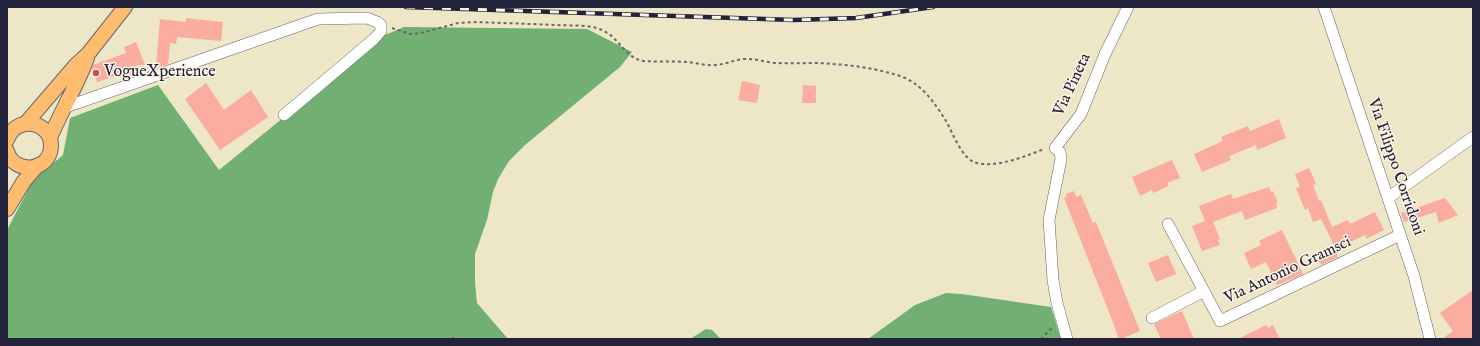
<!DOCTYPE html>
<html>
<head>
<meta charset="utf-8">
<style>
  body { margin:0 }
  #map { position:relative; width:1480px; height:346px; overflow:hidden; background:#ede6c7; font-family:"IM FELL English",serif }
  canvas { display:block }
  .frame { position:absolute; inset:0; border:8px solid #22223b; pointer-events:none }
</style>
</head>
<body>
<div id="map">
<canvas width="1480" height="346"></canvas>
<div class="frame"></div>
</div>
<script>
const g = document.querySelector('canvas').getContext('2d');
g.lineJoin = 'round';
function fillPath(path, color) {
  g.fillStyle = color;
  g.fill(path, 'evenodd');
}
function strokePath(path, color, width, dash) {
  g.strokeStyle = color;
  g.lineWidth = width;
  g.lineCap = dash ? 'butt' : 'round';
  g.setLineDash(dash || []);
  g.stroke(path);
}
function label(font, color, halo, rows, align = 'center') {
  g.font = font + ' "IM FELL English",serif';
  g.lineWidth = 3;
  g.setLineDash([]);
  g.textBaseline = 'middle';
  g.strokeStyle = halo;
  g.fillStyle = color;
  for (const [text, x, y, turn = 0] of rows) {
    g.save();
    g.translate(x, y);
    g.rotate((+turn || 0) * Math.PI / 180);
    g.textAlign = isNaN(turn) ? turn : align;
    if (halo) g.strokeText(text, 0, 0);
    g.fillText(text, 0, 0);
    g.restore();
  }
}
fillPath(new Path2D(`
  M404,27L587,29L632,52L620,67L525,145L509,161L498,179L493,192L487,220L475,254V283L477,303L508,339H7V230L33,180L63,155L70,118L158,85L219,170L385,35Z
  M946,293L962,294L1051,307L1061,339H868L915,305Z
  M706,329L712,330L721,339H690Z`), '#71b072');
fillPath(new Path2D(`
  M186,18L223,22L221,41L177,37L176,44L170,43L168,64L160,67L156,66L160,19L186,22Z
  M136,42L145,65H137L140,72L130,75L129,71L97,82L92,69L93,65L126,53L124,47Z
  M742,81L760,85L757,103L738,100Z
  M206,83L224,110L251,90L268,117L220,150L185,99Z
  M803,85L816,86V103H802Z
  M1279,119L1286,138L1257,150L1256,145L1229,156L1231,160L1202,172L1194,154L1223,141L1221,137L1248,126L1250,131Z
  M1172,160L1180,178L1167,183L1169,186L1153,193L1152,190L1140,196L1132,177Z
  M1309,168L1316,184L1313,185L1319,201L1321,200L1332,227L1348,220L1350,224L1375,212L1384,230L1366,239L1365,235L1336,249L1321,219L1313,222L1308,208L1305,210L1296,188L1300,187L1295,174Z
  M1269,187L1271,192L1273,191L1278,203H1276L1277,208L1245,220L1242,211L1213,222L1220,239L1218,240L1220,245L1202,251L1192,226L1205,221L1199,206L1231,194L1233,199Z
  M1074,191L1076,197L1081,195L1093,223L1096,222L1140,331L1121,339H1119L1112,320L1064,198L1067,196L1066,194Z
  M1445,198L1458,215L1439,223L1436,212L1404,222L1401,213Z
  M1282,230L1303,274L1277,285L1266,262L1251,269L1244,253L1261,245L1259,241Z
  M1335,250L1338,257L1321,265L1318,259Z
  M1168,255L1176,274L1156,282L1148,263Z
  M1473,290V339H1442L1453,331L1440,313Z
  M1182,311L1194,339H1161L1154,324Z
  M1266,325L1268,328L1273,325L1280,339H1238Z`), '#faac9e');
const minor = new Path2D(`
  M1324,7L1414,276L1430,339
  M63,108L318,19L367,18L377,22L381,25V31L374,39L284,115
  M1388,198L1473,137
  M1168,224L1220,321L1400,235
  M1152,318L1204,291
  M1067,339L1057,303L1053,280L1049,220L1061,159L1060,152L1055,148L1081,114L1105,54L1128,7`);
const major = new Path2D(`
  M26,123L75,66L88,54L125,7
  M50,138C61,111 77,86 87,58
  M7,140C16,114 52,121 51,147C49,173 13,174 7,151
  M7,209L24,181L38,165`);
strokePath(minor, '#69676c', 12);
strokePath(major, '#69676c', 16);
strokePath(new Path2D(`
  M392,28L410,34L421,33L458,23L476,22C503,23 530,24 558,25C572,26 591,24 604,31C619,38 626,59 644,61C658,62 673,61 688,62C697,63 707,66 716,65C726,64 734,60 744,59C755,58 767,63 778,63C796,64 814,62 832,64C854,65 878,69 900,76C921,83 935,103 946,121C953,133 962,160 977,163C997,168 1026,156 1044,149
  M453,339V337
  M1041,339L1053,327`), '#69676c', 2, [3, 3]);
strokePath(minor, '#fff', 11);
strokePath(major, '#fdbc70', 14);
const rail = new Path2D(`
  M406,7L794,20L856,18L933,7`);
strokePath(rail, '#22223b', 4.5);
strokePath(rail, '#fcf5e5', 3, [9]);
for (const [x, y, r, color] of [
  [96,73,4,"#d1495b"]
]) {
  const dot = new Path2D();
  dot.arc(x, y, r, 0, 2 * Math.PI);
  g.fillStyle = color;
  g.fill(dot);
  strokePath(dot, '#fcf5e5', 1.5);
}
label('16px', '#22223b', '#fcf5e5', [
  ["VogueXperience",104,73]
], 'left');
label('16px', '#22223b', '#fcf5e5', [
  ["Via Pineta",1073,85,-65],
  ["Via Filippo Corridoni",1395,167,71],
  ["Via Antonio Gramsci",1288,271,-25]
]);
</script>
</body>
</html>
